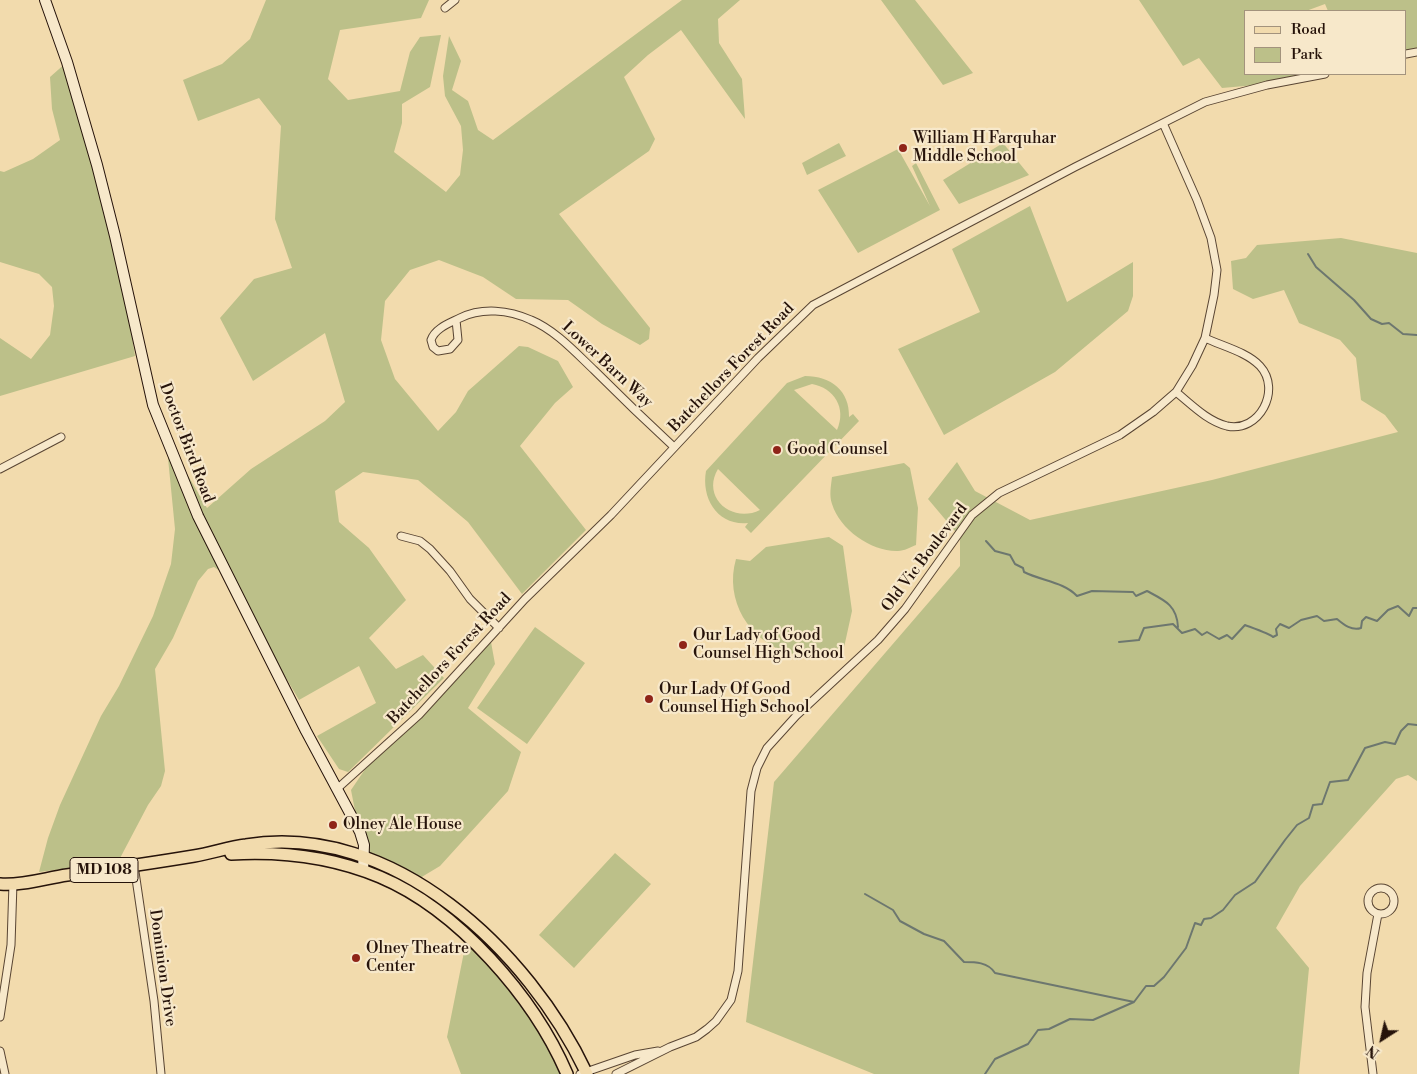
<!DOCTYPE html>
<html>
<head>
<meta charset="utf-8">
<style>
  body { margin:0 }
  #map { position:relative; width:1417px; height:1074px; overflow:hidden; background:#f2dbad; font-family:"Libre Bodoni",serif }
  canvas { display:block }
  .legend { position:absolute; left:1244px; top:10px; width:162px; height:65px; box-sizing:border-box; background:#f7e8ca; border:1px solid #a3937d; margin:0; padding:6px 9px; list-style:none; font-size:15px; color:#26130a }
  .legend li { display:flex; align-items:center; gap:10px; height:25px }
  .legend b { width:25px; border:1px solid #a3937d }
  .north { position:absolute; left:1357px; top:1014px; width:50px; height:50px; -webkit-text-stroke:4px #f7e8ca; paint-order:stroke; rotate:215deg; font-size:14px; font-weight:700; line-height:20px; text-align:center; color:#26130a }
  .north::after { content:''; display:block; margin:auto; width:18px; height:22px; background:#26130a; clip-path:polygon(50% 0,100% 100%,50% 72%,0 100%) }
</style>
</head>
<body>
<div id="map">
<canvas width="1417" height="1074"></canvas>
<ul class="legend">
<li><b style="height:6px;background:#f2dbad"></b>Road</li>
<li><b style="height:14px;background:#bcc089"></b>Park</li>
</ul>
<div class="north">N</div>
</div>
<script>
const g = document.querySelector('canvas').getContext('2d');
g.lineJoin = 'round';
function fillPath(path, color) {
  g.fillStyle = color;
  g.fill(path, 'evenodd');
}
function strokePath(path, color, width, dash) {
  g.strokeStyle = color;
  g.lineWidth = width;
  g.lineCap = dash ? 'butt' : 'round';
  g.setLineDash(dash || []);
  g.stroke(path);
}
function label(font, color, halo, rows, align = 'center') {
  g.font = font + ' "Libre Bodoni",serif';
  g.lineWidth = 4.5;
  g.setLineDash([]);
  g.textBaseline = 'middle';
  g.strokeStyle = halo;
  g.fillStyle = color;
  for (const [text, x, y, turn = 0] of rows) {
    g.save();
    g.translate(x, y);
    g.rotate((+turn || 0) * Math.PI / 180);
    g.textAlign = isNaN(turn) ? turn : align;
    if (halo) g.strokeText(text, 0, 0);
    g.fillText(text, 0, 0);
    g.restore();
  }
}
fillPath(new Path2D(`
  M266,0H429L421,18L340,30L328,79L348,100L400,91L410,52L420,37L441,35L430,87L402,104V123L394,152L446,192L460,175L463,150L461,126L445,96L443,76L449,36L461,61L452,90L468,101L478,130L493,140L682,0H740L718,19L719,43L742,79L745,119L681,30L648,55L624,77L655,139L649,151L559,214L650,328L649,339L640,345L602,324L568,300L516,299L483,277L439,260L410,270L385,301L381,340L395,379L438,431L456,412L468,391L519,346L528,347L558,361L573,387L555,403L520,446L586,530L522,594L468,522L418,480L363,472L335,491L339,522L369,548L406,600L369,638L396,669L423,655L444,678L348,772L339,769L317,736L376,703L359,666L299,700L240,600L230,578L214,567L208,569L198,581L173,638L155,669L165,771L161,786L148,805L118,862L39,872L48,838L60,805L101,716L119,686L153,616L171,564L175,529L166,438L207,508L251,469L325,421L345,402L325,333L253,381L220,318L254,279L292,268L275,219L281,126L259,98L198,121L183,80L222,64L250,39Z
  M881,0H915L973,73L943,85Z
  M1139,0H1417V50L1406,52V11H1328L1325,4L1306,11H1246V74H1295L1296,77L1267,84L1222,88L1199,58L1183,66Z
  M67,62L120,258L135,356L0,396V338L31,359L50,335L54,306L52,287L39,274L0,262V171L4,172L33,159L60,140L52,109L50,77Z
  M839,143L846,156L807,175L802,163Z
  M1003,143L1029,175L959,204L943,180Z
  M898,149L930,206L912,166L916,163L940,210L858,253L818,190Z
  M1030,206L1067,302L1133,262V296L1128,311L1055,372L944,435L898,349L980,312L952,249Z
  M1341,238L1417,253V781L1408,775L1396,779L1300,886L1276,928L1309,968L1299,1074H874L746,1022L774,782L960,566V537L928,499L957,462L975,491L1030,520L1212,480L1398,432L1385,415L1361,400L1356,358L1340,340L1299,323L1284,290L1253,299L1233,289L1231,261L1246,258L1257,245Z
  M805,376C831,376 850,391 849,417L853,414L859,421L751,533L745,527L748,523C718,526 701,499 706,471L787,383ZM812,384C834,388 847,408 837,430L794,390ZM718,469L760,510C732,524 701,497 718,469Z
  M904,463L910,468L918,508L916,545C911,547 904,551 898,551C872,552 840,530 832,504C829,495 831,486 832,477Z
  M829,537L843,546L852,611L843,652C826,653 805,658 789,653C749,641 724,600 736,559L750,561L766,547Z
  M535,627L585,663L527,744L477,708Z
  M491,642L495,664L468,708L521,752L508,791L440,866L415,881L364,857L351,790L372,759Z
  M615,853L651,884L574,968L539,935Z
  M467,937L503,973L567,1074H461L447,1037Z`), '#bcc089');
strokePath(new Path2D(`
  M1308,254L1316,267L1354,300L1371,319L1382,324L1389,323L1403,334L1417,335
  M986,541L995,551L1010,555L1015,564L1023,568L1024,572C1042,581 1064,582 1077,596L1092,591L1133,592L1136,596L1147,591C1164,600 1177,605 1178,627
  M1119,642L1139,640L1144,628L1173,624L1182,633L1195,629L1202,635L1207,632L1219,639L1227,635L1232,639L1245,625C1250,627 1270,634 1273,637L1277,635L1276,629L1280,624L1289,628L1301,620L1317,616L1324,621L1337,619C1344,625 1352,631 1361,628L1362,621L1366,617L1377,621L1388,610L1398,606L1409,616L1413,608H1417
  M865,894L893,910L900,921L924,934L944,941L964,962C975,962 988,962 995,973L1134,1002L1146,986H1154L1164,977L1186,948L1195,923L1201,925L1204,919L1211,918L1223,910L1235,895L1255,882L1285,840L1297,825L1309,818L1313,805L1322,804L1330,782L1348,780L1365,748L1385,742L1395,744L1401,731L1408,724L1417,725
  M985,1074L995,1059L1028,1044L1038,1030L1049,1029L1070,1019L1093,1020L1134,1002`), '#6d776f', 2);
const street = new Path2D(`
  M445,8L455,0
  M1406,54L1417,52
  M456,320L458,340L450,349L438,351L433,347L431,340C435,328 450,323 460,318C482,307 509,310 531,320C555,330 575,352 594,370C620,396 647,422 674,447
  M1176,392C1191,404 1207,421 1227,426C1259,433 1282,390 1260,366C1247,352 1222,346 1205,338
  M0,469L61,437
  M401,536L420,541L430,549L450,571L470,599L499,628
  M338,788L419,715L525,599L611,515L758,358L813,305L1075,167L1205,102L1267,85L1325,74
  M134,865L154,1001L161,1074
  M1368 901a13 13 0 1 1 26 0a13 13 0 1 1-26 0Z
  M0,1017L11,945L13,883
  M0,1051L5,1074
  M580,1074L635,1055L658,1051
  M616,1074L670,1047L696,1037L707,1029L716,1021L731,1000L738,971L751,791L757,768L767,748L796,716L878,640L905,609L972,515L999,493L1120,435L1153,412L1176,392L1192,366L1205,338L1214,295L1217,270L1211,238L1197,200L1163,123
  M1373,1074L1365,1007L1367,973L1378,914`);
const secondary = new Path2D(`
  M45,0L67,62L97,165L115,236L153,405L198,516L306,731L360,832L364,845L363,870`);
const primary = new Path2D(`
  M231,854C282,851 332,857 380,877C458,910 534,997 567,1074
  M0,884C21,886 46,878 67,875C110,869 152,863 194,856C212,853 229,847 246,845C393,821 529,951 587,1074`);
strokePath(street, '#594533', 9);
strokePath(secondary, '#26130a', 12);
strokePath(primary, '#26130a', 14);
strokePath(street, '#f7e8ca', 7);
strokePath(secondary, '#f7e8ca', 10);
strokePath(primary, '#f2dbad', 11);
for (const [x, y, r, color] of [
  [903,148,5,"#8f2418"],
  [777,450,5,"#8f2418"],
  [683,645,5,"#8f2418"],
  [649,699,5,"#8f2418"],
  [333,825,5,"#8f2418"],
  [356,958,5,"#8f2418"]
]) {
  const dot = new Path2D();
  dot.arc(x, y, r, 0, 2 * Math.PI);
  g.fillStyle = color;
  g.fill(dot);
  strokePath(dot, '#f7e8ca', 2);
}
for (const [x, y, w] of [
  [104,870,68]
]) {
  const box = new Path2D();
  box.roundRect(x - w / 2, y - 12.5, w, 25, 4);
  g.fillStyle = '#f7e8ca';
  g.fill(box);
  strokePath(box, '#26130a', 1);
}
label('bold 15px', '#26130a', null, [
  ["MD 108",104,870]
]);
label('16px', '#26130a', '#f7e8ca', [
  ["William H Farquhar",913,139],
  ["Middle School",913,157],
  ["Good Counsel",787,450],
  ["Our Lady of Good",693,636],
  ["Counsel High School",693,654],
  ["Our Lady Of Good",659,690],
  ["Counsel High School",659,708],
  ["Olney Ale House",343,825],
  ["Olney Theatre",366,949],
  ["Center",366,967]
], 'left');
label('16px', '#26130a', '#f7e8ca', [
  ["Lower Barn Way",607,365,43],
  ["Batchellors Forest Road",732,368,-46],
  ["Doctor Bird Road",186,443,69],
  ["Old Vic Boulevard",925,558,-53],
  ["Batchellors Forest Road",450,659,-47],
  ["Dominion Drive",162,968,82]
]);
</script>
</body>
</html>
